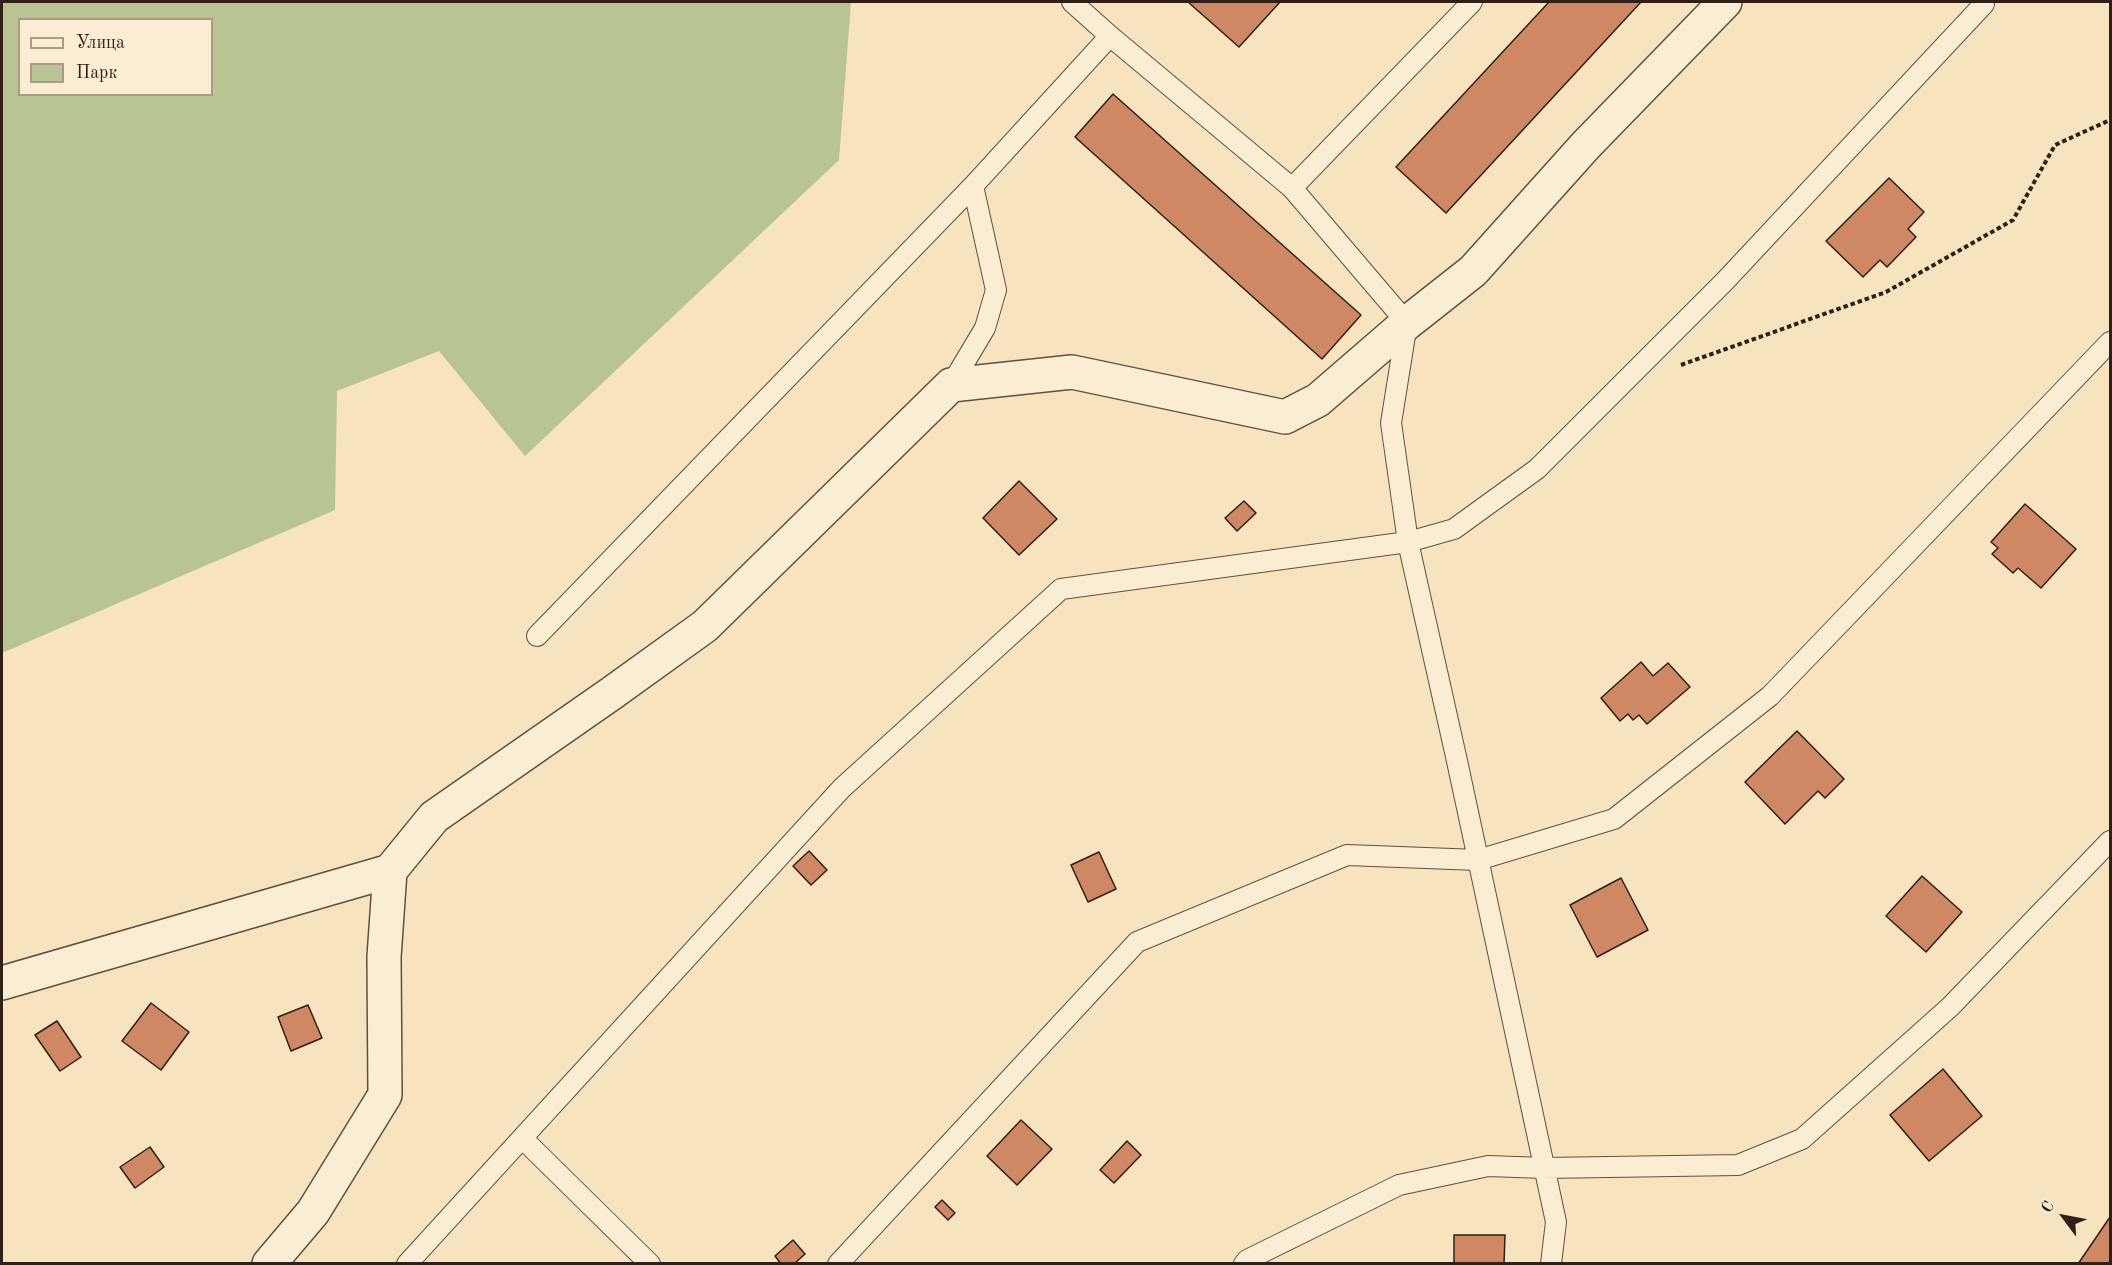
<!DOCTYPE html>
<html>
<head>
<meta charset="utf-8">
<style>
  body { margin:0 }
  #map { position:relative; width:2112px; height:1265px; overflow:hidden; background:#f7e3bd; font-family:"Old Standard TT",serif }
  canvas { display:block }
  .frame { position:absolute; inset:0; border:3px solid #2f1f17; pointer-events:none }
  .legend { position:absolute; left:18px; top:18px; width:195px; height:78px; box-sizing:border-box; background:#faedd4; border:2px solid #a99b88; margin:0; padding:8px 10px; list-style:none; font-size:18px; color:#2f1f17 }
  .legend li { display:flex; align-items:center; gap:12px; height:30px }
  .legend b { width:30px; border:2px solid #a99b88 }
  .north { position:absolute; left:2034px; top:1187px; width:60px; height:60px; -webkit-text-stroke:4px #faedd4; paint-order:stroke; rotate:302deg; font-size:16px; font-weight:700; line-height:24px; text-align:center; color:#2f1f17 }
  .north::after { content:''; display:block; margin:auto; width:21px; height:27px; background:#2f1f17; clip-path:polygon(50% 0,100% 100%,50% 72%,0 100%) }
</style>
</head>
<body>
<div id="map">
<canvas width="2112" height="1265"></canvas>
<div class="frame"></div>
<ul class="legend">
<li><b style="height:8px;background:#faedd4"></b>Улица</li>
<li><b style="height:16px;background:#b9c494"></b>Парк</li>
</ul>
<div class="north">С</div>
</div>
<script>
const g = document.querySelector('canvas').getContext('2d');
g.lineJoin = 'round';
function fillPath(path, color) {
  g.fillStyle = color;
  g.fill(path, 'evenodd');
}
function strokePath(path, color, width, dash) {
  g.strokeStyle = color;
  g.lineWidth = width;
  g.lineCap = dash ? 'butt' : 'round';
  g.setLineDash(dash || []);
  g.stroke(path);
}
fillPath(new Path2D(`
  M2,2H851L839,160L525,456L439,351L337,391L335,510L2,653ZM20,20H212V94H20Z`), '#b9c494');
const building = new Path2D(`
  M1188,2H1280L1239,47Z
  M1549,2H1641L1446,213L1396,167Z
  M1113,94L1361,315L1322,359L1075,137Z
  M1889,178L1924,212L1908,229L1916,237L1887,267L1880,260L1863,277L1826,241Z
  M1019,481L1057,519L1019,555L983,518Z
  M1244,501L1256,513L1237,531L1225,518Z
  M2025,504L2076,549L2041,588L2018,568L2013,573L1992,554L1998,548L1991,542Z
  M1641,662L1653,676L1668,663L1690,687L1647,724L1639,715L1633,720L1628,714L1620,721L1601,698Z
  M1797,731L1844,779L1825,798L1818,791L1785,824L1745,782Z
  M809,851L827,870L811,885L793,866Z
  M1099,852L1116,889L1088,902L1071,865Z
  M1922,876L1962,912L1926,952L1886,916Z
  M1621,878L1648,930L1597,957L1570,905Z
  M151,1003L189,1032L161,1070L122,1041Z
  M308,1005L322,1038L291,1051L278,1017Z
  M57,1021L81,1057L60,1071L35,1035Z
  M1943,1069L1982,1116L1929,1161L1890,1115Z
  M1021,1120L1052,1149L1017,1185L987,1156Z
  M1127,1141L1141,1155L1114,1183L1100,1170Z
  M150,1147L164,1167L135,1188L120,1167Z
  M942,1200L955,1213L948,1220L935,1207Z
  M2110,1217V1264H2078Z
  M1454,1235H1505L1504,1264H1454Z
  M793,1240L805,1254L794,1264H781L775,1256Z`);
fillPath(building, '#cf8864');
strokePath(building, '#2f1f17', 1.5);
const lane = new Path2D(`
  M1072,2L1110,36L1292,188L1407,323L1391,423L1408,542L1457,761L1556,1222L1551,1264
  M1292,188L1472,2
  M951,385L985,328L996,290L973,186L1110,36
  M537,636L973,186
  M522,1138L650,1264
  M407,1264L842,788L1061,589L1408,542L1454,529L1537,469L1725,281L1984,4
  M838,1264L1137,942L1347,855L1478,860L1614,819L1770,696L2110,342
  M1244,1264L1247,1260L1399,1185L1488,1166L1544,1168L1738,1165L1802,1139L1950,1007L2110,841`);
const street = new Path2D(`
  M2,983L390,871L434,817L612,693L705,626L951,385L1072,372L1285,417L1318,400L1407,323L1473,271L1586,145L1725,2
  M269,1264L313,1212L385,1095L384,957L390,871`);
strokePath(lane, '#615040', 22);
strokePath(street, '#615040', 36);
strokePath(new Path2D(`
  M1681,365L1886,292L2013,220L2055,145L2110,120`), '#2f1f17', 4, [4.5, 3]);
strokePath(lane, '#faedd4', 20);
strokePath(street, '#faedd4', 33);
</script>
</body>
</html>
